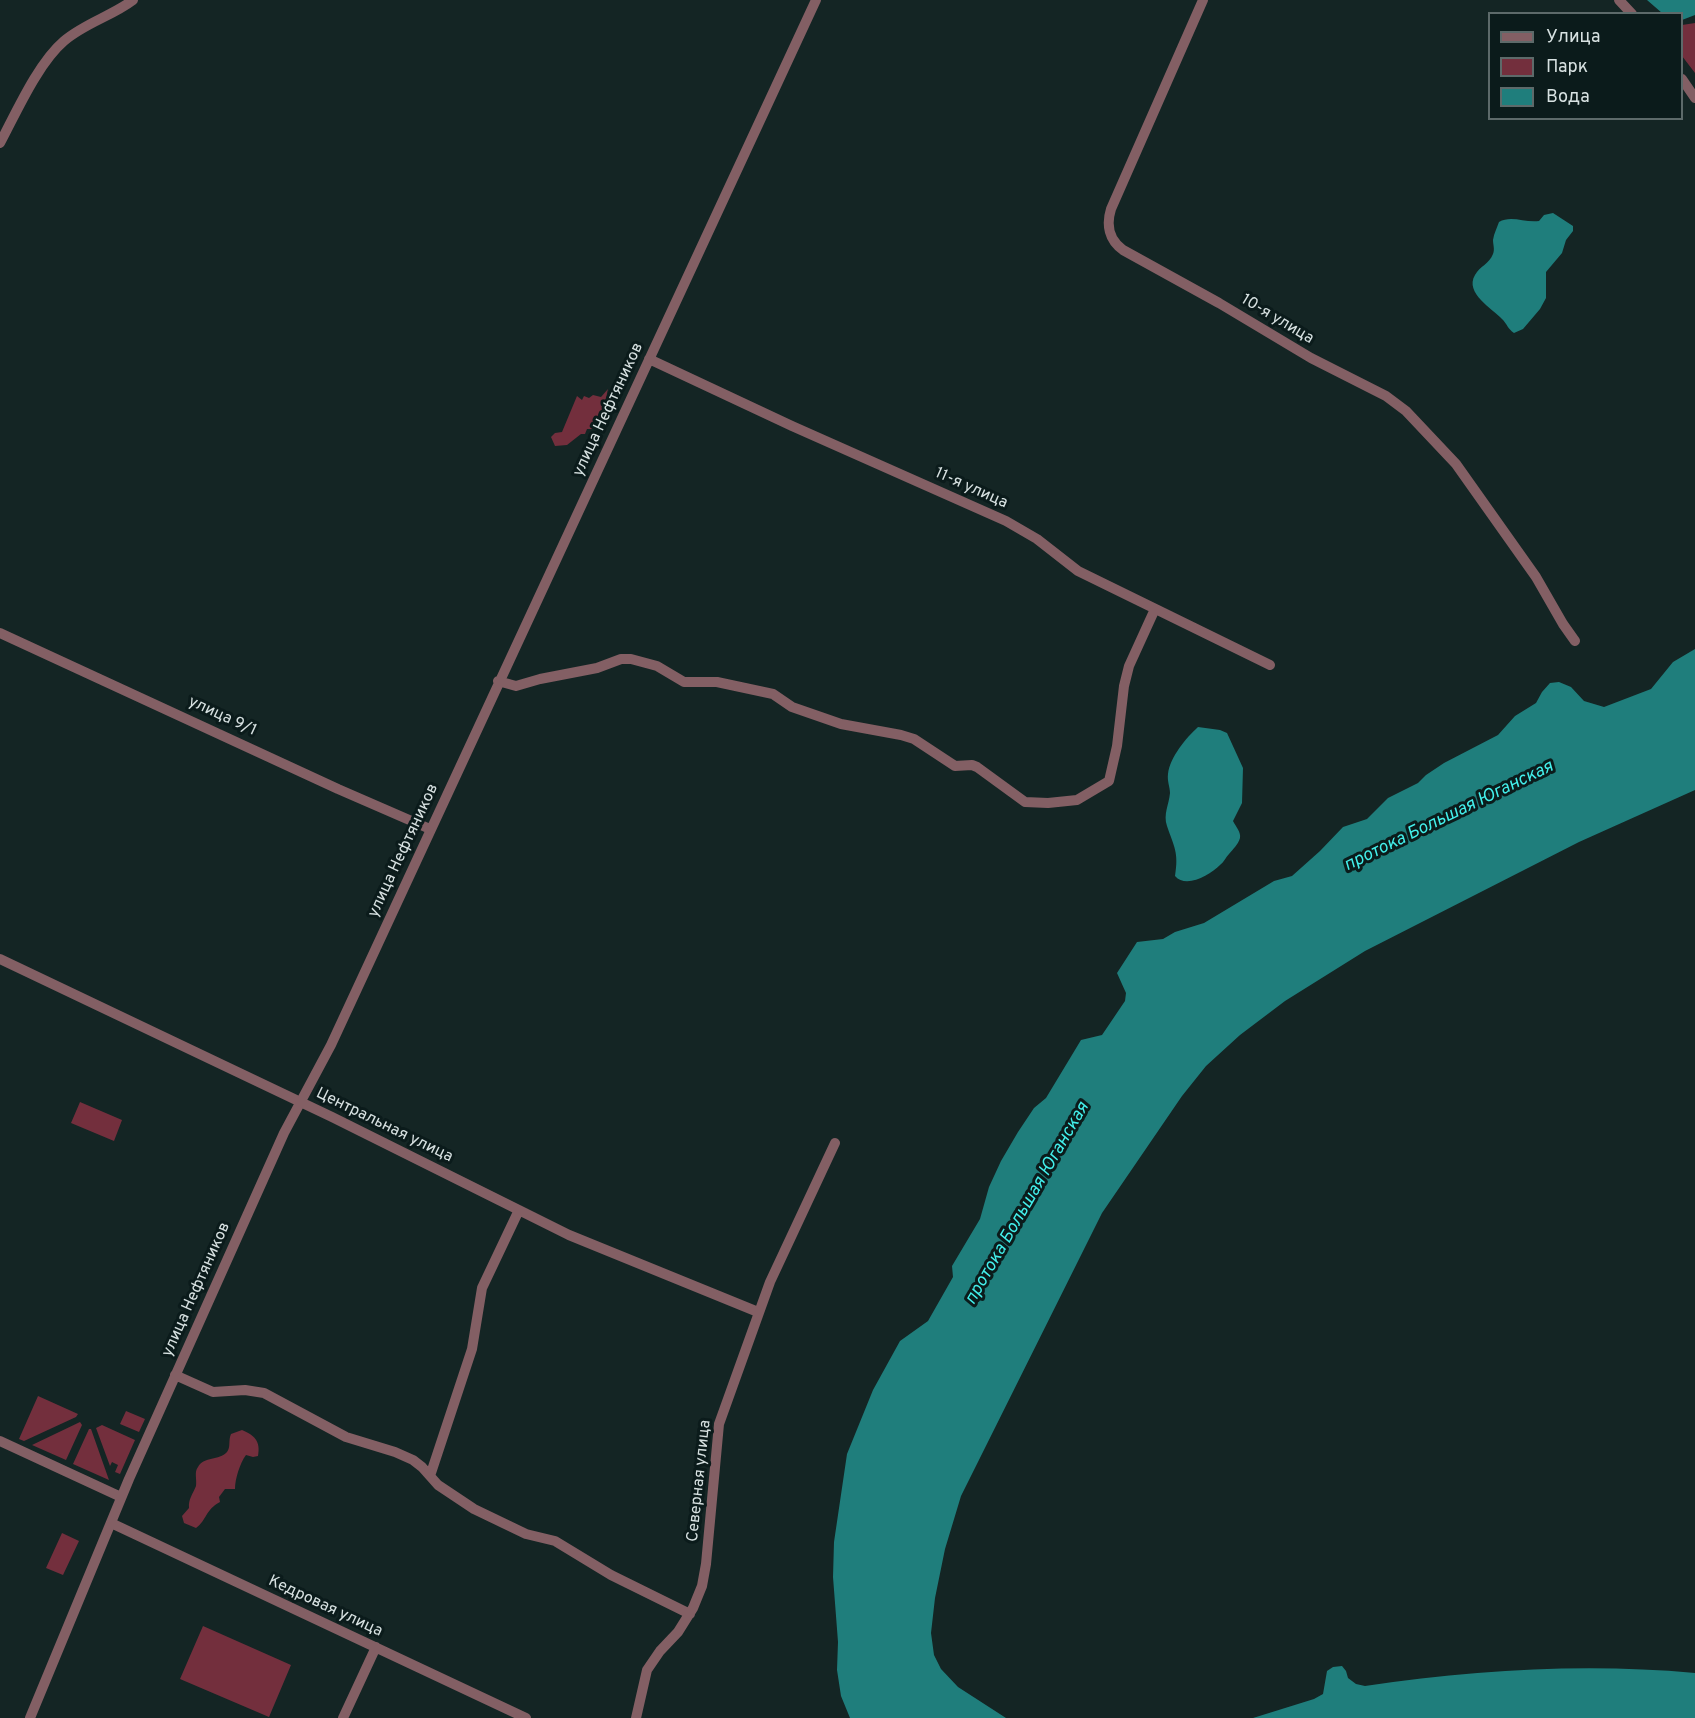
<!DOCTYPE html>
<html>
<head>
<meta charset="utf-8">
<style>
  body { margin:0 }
  #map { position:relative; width:1695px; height:1718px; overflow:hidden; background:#142524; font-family:Overpass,sans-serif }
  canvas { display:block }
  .legend { position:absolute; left:1488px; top:12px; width:195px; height:108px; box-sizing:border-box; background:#0b1b1b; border:2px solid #5d6a6a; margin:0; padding:8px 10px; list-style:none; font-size:18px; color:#d7e1e1 }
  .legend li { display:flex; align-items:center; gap:12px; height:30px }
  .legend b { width:30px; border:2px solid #5d6a6a }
</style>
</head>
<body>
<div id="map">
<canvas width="1695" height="1718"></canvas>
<ul class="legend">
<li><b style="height:8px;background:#835f64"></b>Улица</li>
<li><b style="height:16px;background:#732f3d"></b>Парк</li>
<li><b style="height:16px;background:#1f7e7c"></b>Вода</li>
</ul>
</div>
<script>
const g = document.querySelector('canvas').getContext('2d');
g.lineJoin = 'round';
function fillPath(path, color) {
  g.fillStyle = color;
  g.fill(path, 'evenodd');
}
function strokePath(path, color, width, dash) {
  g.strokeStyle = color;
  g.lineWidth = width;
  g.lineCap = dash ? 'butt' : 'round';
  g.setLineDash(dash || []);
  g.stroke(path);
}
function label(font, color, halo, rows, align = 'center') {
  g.font = font + ' Overpass,sans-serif';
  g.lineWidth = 6;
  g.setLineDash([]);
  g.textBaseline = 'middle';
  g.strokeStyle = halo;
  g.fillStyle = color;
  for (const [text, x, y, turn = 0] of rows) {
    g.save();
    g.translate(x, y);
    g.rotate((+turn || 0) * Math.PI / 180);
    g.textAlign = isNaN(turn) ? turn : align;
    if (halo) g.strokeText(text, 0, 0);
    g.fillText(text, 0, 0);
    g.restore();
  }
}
fillPath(new Path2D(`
  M1695,23V73L1682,56V25Z
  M608,389C603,406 614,414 595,422L593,429H587L585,434H581L567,445L555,446L551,437L555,433L562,432L577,396L582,400L584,396L589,398L593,395L601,397Z
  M80,1102L122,1120L114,1141L71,1123Z
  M38,1396L78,1414L76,1417L24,1441L19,1439Z
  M126,1411L145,1419L139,1432L120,1424Z
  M80,1422L82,1425L66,1460L32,1445Z
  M102,1425L135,1440L120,1474L115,1472L118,1465L112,1462L110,1466L96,1428Z
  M89,1429H91L109,1480L73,1464Z
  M242,1430C254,1435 261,1441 258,1456L253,1457L246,1455C240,1463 235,1479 235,1489H225L219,1497L220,1502C205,1510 207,1520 196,1528L184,1523L182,1516L189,1508C188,1499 193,1494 196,1486C197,1479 194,1472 198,1467C204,1456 219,1461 227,1452C231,1447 228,1441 231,1434Z
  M62,1533L79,1541L63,1575L46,1568Z
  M203,1626L291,1665L269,1717L180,1679Z`), '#732f3d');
fillPath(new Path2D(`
  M1647,0H1695V15L1682,20V14L1662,13Z
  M1553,213L1573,226V231L1566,240L1562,253L1546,272V298L1540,309L1523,329L1514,333C1508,329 1507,324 1502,319C1493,309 1464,293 1475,275C1480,266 1489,264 1493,254C1495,249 1493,245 1493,240C1494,233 1497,228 1499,222C1511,215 1525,223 1539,221L1544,215Z
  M1695,649V790L1579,842L1365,951L1285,1001L1240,1035L1206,1066L1182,1096L1102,1213L961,1496L945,1549L935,1598L931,1633L934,1655L941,1669L958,1687L1006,1718H850L841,1696L837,1670L838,1642L833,1577L834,1542L847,1454L873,1390L900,1341L928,1321L953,1277L952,1266L980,1219L989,1187L1001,1161L1018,1132L1034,1108L1046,1098L1081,1040L1102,1035L1125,1001L1126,993L1117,973L1137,942L1163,939L1175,932L1204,923L1274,881L1292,876L1320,851L1343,827L1367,819L1388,798L1418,783L1426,775L1444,763L1498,735L1515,716L1536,703L1542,692L1550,683L1559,682L1571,687L1584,701L1604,707L1651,689L1673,662Z
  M1198,727L1220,730L1227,733L1243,768L1242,803L1233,821C1236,827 1241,832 1240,838C1238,845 1233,849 1229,854C1226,857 1224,862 1220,865C1210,875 1186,889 1175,876C1179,852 1174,847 1167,826C1163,814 1169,805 1170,793C1170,787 1167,781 1168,774C1170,757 1186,738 1198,727Z
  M1342,1666L1346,1671L1348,1678L1356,1684L1365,1686C1475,1670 1584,1663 1695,1673V1718H1253L1314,1699L1323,1694L1327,1671L1333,1667Z`), '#1f7e7c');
strokePath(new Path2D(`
  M1203,0L1111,209C1106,225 1109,240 1123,250L1219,303L1311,358L1386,396L1406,411L1456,464L1536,577L1563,624L1575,641
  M1619,0L1632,14
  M1682,79L1695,98
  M0,143C16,113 38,63 64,41C85,23 112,16 133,0
  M649,359L792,426L1006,521L1037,539L1078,571L1270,665
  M0,633L338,789L430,829
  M498,681L516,686L540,679L597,668L621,659H631L657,666L684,682H717L773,694L792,707L841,724L901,735L914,739L955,766L972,765L977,767L1025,802L1048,803L1077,800L1109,781L1117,746L1124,686L1129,666L1155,609
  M0,959L332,1117L569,1235L758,1312
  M175,1375L213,1392L245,1390L264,1393L346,1437L395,1452L413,1460L422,1467L438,1485L474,1509L526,1534L555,1541L611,1575L690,1614
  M0,1441L121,1497
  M430,1476L472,1349L482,1288L519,1210
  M111,1523L526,1718
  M30,1718L129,1479L284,1133L331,1045L816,0
  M343,1718L376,1647
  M636,1718L647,1670L660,1651L678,1632L693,1608L702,1586L706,1564L719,1424L770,1282L835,1143`), '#835f64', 10);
label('16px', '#d7e1e1', '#0b1b1b', [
  ["10-я улица",1277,320,31],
  ["улица Нефтяников",609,410,-65],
  ["11-я улица",971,489,24],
  ["улица 9/1",222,717,25],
  ["улица Нефтяников",404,851,-65],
  ["Центральная улица",384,1126,26],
  ["улица Нефтяников",197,1290,-66],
  ["Северная улица",700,1481,-84],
  ["Кедровая улица",325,1607,25]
]);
label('italic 18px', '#43efeb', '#0b1b1b', [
  ["протока Большая Юганская",1449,817,-26],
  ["протока Большая Юганская",1028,1204,-60]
]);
</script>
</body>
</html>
